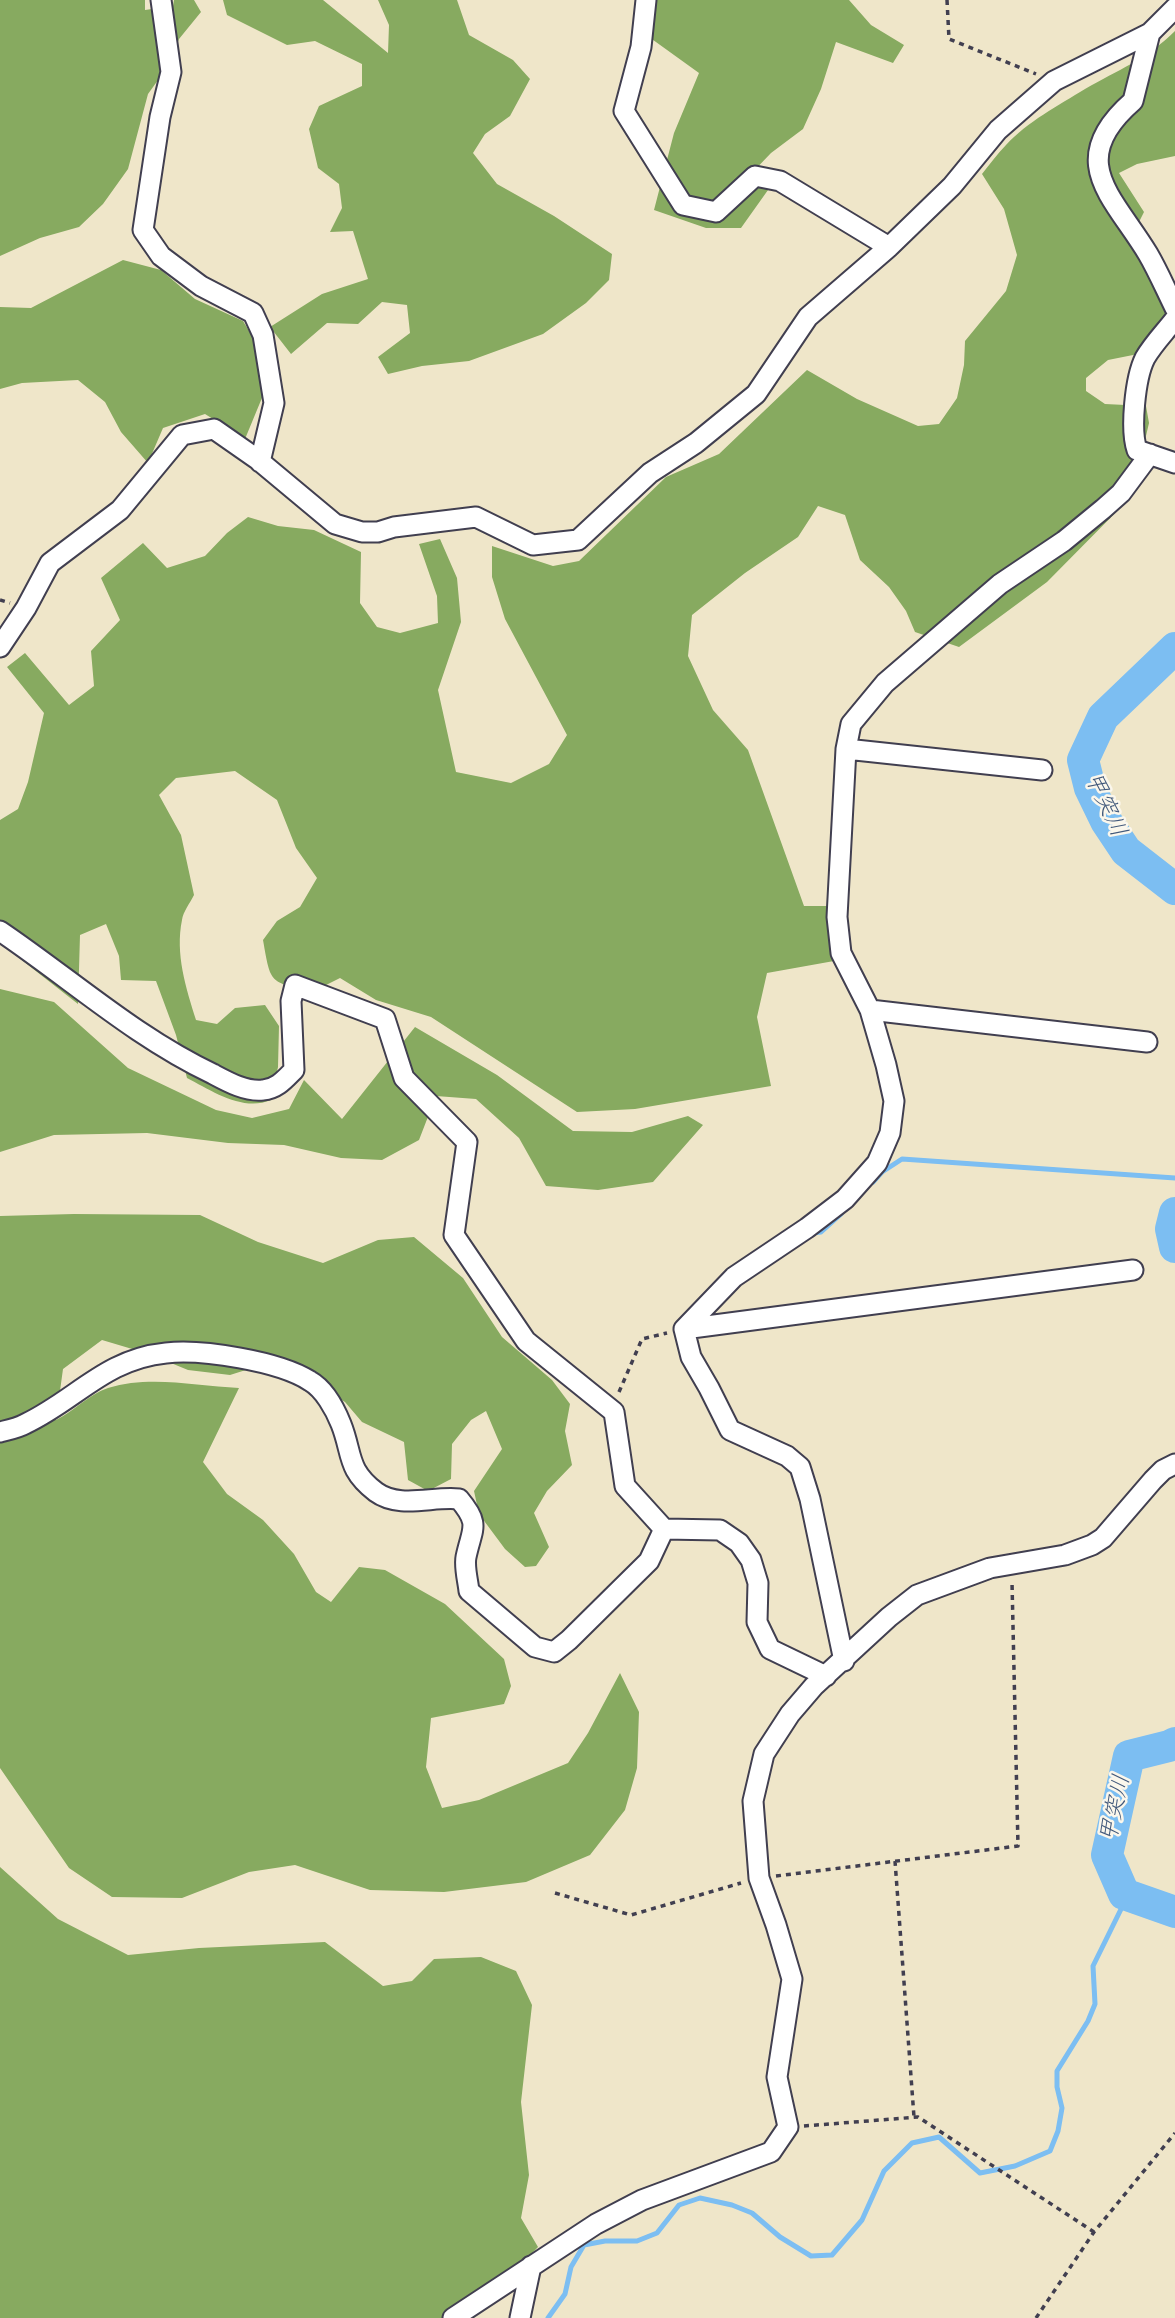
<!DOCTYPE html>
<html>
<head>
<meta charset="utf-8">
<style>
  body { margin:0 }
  canvas { display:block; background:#efe6c9 }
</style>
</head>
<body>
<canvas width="1175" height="2318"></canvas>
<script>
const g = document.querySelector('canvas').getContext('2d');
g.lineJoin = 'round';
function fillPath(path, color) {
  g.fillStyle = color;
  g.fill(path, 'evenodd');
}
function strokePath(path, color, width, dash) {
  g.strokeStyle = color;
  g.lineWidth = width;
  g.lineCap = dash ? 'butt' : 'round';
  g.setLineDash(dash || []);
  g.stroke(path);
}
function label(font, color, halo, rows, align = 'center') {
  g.font = font + ' Mynerve,"Klee One",sans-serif';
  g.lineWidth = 5;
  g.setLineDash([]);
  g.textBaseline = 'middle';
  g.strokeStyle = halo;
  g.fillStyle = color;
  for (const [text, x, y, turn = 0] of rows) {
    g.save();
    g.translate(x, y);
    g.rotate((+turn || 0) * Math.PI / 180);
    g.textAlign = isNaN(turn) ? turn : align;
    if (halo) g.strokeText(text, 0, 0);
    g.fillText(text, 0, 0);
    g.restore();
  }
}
fillPath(new Path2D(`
  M0,0H145V10L173,6L174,0H194L201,12L179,39L171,62L148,94L128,169L103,204L79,227L40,238L0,256Z
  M223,0H323L388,53L389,25L378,0H457L469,35L513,60L530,79L510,116L485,134L473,153L497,184L554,216L612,254L609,280L586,303L543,334L469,361L422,366L388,374L378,357L410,333L407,305L382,302L358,324L327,323L291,354L270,327L322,294L368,279L353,231L330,232L342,208L339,184L318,168L309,129L319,106L362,86V64L315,41L287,45L227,15Z
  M656,0H849L871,25L904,45L893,63L836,42L821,89L803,129L771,153L748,177L768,190L741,228H706L654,210L674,133L699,73L649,37Z
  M1175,31V156L1137,164L1119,173L1144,212L1131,238L1175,330L1163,349L1108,360L1086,378V391L1105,404L1146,406L1149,423L1132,496L1047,582L959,647L915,632L906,611L889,587L860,560L845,515L818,506L798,537L745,573L692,615L688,656L713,710L748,750L804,906H827L834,961L767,973L757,1017L771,1086L635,1109L577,1112L431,1017L376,1000L340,978L312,992C269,981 271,985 263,940L277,921L300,907L317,878L296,848L277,800L235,771L176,778L159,795L181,835L194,895C190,903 183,912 182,920C175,954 186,988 196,1020L217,1024L235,1008L265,1005L279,1026L278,1067L271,1100C243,1112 212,1091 187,1078L176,1035L156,981L121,980L119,956L106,924L80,935L78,1004L0,943V820L18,809L28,782L44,713L7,667L25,653L69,705L94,686L91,651L120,620L101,578L143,543L167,568L205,556L227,533L248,517L278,526L314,530L361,552L360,603L377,627L400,633L438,623L437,596L419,544L440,539L457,578L461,622L438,690L456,772L511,783L549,764L567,735L505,619L492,577V546L553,566L579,561L666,477L719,454L807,370L857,399L918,426L939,424L957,398L964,365L965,341L1006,291L1017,255L1004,209L982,174C990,164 997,154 1006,145C1027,122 1059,105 1085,89C1118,70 1147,59 1175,31Z
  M123,260L161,270L195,299L243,321L263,354L264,393L245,439L205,414L163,428L148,463L121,432L105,402L78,380L22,383L0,389V307L31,308Z
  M0,989L54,1002L128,1068L216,1110L252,1118L289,1109L304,1080L342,1119L415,1027L497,1075L573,1131L632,1132L688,1116L703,1125L653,1182L598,1190L546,1186L519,1138L476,1099L436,1096L419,1140L382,1160L341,1158L284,1145L228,1143L147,1133L54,1135L0,1152Z
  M74,1214L200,1215L258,1242L323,1263L378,1240L414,1237L463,1278L502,1337L552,1380L570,1404L565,1431L572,1465L547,1491L534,1513L549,1547L536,1566L525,1567L505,1549L479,1514L474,1491L502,1449L486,1411L471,1420L452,1444L451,1479L428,1491L408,1480L404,1442L362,1422L345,1402L320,1386L268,1363L230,1375L188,1370L149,1354L102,1340L63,1369L56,1420C73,1412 89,1394 108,1388C150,1375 196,1386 239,1388L203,1462L227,1494L263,1520L294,1554L316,1592L331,1602L359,1567L385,1570L445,1604L504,1659L511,1686L504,1704L431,1718L426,1767L442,1808L479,1800L568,1763L588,1733L620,1673L639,1712L637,1768L625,1810L590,1855L526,1882L444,1892L370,1890L295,1865L249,1872L182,1898L112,1897L69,1868L0,1768V1216Z
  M0,1867L58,1919L128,1955L199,1948L325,1942L383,1986L412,1981L434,1959L481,1957L516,1971L532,2005L521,2102L529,2175L521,2218L538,2247L470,2318H0Z`), '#87aa60');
strokePath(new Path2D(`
  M873,1182L882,1172L902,1159L1175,1178
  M812,1233L821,1232L841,1214
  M548,2318L565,2294L571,2267L584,2245L605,2241H637L657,2233L679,2205L700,2198L732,2205L752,2213L780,2237L811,2256L832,2255L862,2220L884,2171L912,2143L939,2137L980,2173L1015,2166L1050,2151L1058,2131L1062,2108L1057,2087V2071L1088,2021L1095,2004L1093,1966L1128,1895`), '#7cbef2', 5);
strokePath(new Path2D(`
  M1175,648L1103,717L1083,760L1090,788L1106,821L1126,851L1175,889
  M1175,1213L1171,1229L1175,1247
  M1175,1743L1169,1746L1129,1756L1107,1855L1124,1894L1175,1912`), '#7cbef2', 32);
const minor = new Path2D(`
  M161,0L171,72L160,117L143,230L161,256L201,286L253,313L263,335L274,403L260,462
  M646,0L641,47L624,111L683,205L716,212L755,176L780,181L889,247
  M1150,33L1133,101C1064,161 1113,196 1148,254C1158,271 1166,290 1175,308
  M1175,319C1165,332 1153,344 1145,358C1135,378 1130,430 1137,450L1175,463
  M0,647L26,608L50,563L120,510L182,435L214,429L257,459L335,524L362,532H378L394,527L476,517L533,545L578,540L650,473L696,443L756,394L808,317L889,247L952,186L998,130L1054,81L1150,33L1175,8
  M846,749L1042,770
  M0,931C71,979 135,1037 213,1074C228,1082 246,1092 263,1090C277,1089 285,1079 294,1070L291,1001L295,985L385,1019L404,1078L467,1142L454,1235L526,1341L614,1412L625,1486L664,1529
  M870,1010L1147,1042
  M684,1329L734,1277L807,1228L845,1199L877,1163L890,1133L894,1101L886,1065L870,1010L841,953L837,917L846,749L851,724L885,683L1000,584L1064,541L1103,509L1121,493L1150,454
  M684,1329L1133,1270
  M684,1329L691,1357L709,1388L730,1430L787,1456L800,1467L810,1499L844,1661
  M0,1432C8,1430 18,1428 25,1424C76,1400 105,1359 166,1353C202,1349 279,1361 310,1381C324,1389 335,1409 341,1424C353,1454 346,1469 376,1492C399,1509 433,1496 459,1499C481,1525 472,1528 466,1557C464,1567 468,1581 469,1591L535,1647L554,1652L569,1640L649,1561L664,1529L720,1530L739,1543L751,1560L758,1583L757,1622L770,1649L826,1676
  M453,2318L596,2224L642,2200L771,2152L788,2127L777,2077L792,1979L776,1925L759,1878L753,1801L764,1754L790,1714L814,1686L889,1617L917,1595L990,1568L1065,1555L1092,1545L1103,1538L1153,1480L1163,1470L1175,1464
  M520,2318L531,2266`);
strokePath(minor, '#413f50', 23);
strokePath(new Path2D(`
  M947,0L949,39L1036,74
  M0,600L10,603
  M619,1392L642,1339L667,1333
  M895,1861L914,2117
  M776,1876L1018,1846L1012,1582
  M555,1893L631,1915L741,1883
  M804,2126L918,2117L1094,2232
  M1036,2318L1094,2232L1175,2133`), '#413f50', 3.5, [5, 5]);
strokePath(minor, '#fff', 19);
label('italic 23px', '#42597b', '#fbf7ec', [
  ["甲突川",1104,805,65],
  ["甲突川",1117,1809,-78]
]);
</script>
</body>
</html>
